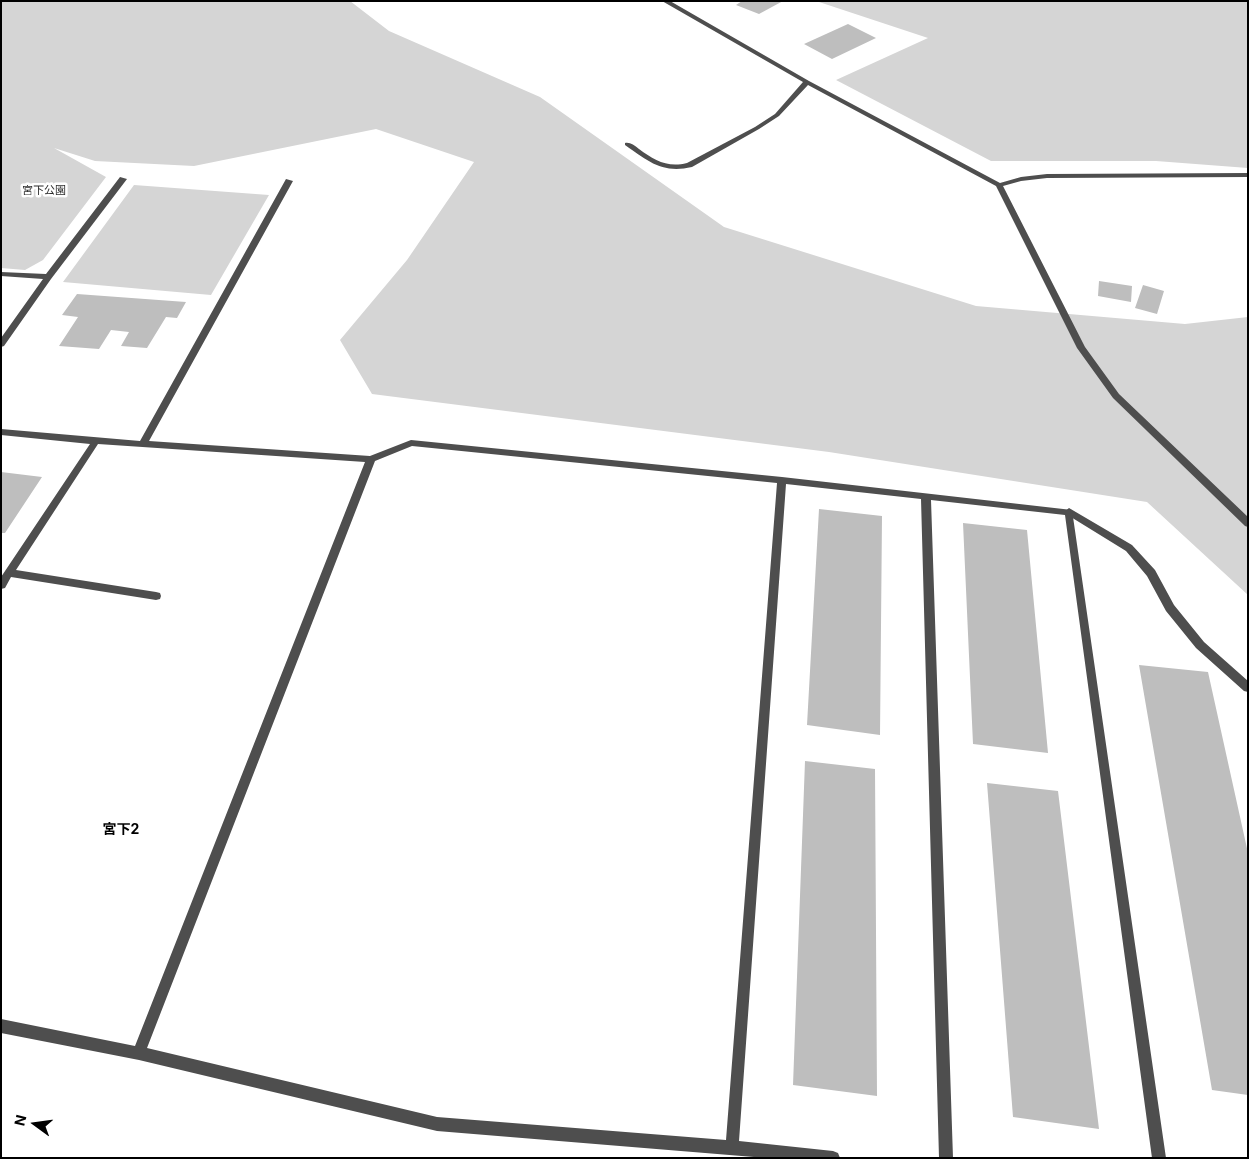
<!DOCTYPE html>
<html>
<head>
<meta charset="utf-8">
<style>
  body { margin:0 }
  #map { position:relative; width:1249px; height:1159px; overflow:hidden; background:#fff; font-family:Inter,sans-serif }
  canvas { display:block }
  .frame { position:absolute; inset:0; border:2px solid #000; pointer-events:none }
  .north { position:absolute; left:10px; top:1099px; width:50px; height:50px; -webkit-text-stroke:4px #fff; paint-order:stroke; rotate:284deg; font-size:14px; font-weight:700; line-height:20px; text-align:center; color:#000 }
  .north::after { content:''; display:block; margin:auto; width:18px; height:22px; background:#000; clip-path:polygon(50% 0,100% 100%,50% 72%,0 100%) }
</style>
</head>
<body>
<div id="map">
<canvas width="1249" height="1159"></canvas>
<div class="frame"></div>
<div class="north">N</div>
</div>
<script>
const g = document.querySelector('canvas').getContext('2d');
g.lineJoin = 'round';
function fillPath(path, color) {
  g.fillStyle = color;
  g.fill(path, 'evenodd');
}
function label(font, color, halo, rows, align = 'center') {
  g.font = font + ' Inter,"Noto Sans JP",sans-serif';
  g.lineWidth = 5;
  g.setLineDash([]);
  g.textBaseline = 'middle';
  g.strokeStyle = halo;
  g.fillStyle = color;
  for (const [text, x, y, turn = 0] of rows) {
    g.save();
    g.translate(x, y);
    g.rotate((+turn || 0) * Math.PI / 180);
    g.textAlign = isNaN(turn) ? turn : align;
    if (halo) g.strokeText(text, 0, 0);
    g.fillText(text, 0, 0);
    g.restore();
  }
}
fillPath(new Path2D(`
  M1,1H350L389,31L540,97L724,227L976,306L1185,324L1248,317V595L1147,502L829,452L372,394L340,340L407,260L474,162L376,129L194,166L95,161L54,148L106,177L43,260L25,270L1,268Z
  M816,1H1248V168L1156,161H991L836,80L928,38Z
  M134,185L269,195L211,295L63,282Z`), '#d5d5d5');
fillPath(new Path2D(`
  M742,1H783L759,14L736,5Z
  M848,24L876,38L832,59L804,44Z
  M1099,281L1132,286L1131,302L1098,296Z
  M1143,285L1164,291L1157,314L1135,308Z
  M77,294L186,302L177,318L166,317L147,348L121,346L129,332L111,330L99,349L59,346L78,317L62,315Z
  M1,472L42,477L5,533H1Z
  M819,509L882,516L880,735L807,725Z
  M963,523L1027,530L1048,753L973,744Z
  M1139,665L1208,672L1248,853V1095L1212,1090Z
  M805,761L875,769L877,1096L793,1085Z
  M987,783L1058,791L1099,1129L1013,1117Z`), '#bebebe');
fillPath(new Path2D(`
  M1069,508L1132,545L1155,570L1174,605L1204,642L1248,681V692L1244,691L1196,648L1166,611L1147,576L1126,551L1066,514L1064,512Z`), '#4e4e4e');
fillPath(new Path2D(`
  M662,1H670L809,81L1000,183L1021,177L1047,174L1248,173V177L1047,178L1021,181L1003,186L1085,347L1119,394L1248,517V527L1245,526L1113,398L1077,348L996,186L808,85L779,116L759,129L692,167C662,174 648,161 625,145V143C630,142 634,145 639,149C654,160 667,168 687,163L755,127L775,114L803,82Z
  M120,177L127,179L51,279L4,346L1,347V338L43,279L1,276V272L46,274Z
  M286,179L293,181L149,441L370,456L411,440L782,477L1072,510L1166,1158H1152L1065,515L931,500L953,1158H939L921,499L786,484L739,1141L833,1151L838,1153L840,1158H766L437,1131L139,1060L1,1033V1019L135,1046L365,462L98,444L16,570L156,592L160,593L161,596L160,599L156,600L11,577L5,588L1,589V577L90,444L1,435V429L140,441ZM412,446L777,483L726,1140L437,1117L147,1048L375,461Z`), '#4e4e4e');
label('11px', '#2c2c2c', '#fff', [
  ["宮下公園",44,191]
]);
label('bold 14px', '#000', '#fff', [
  ["宮下2",121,830]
]);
</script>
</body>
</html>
